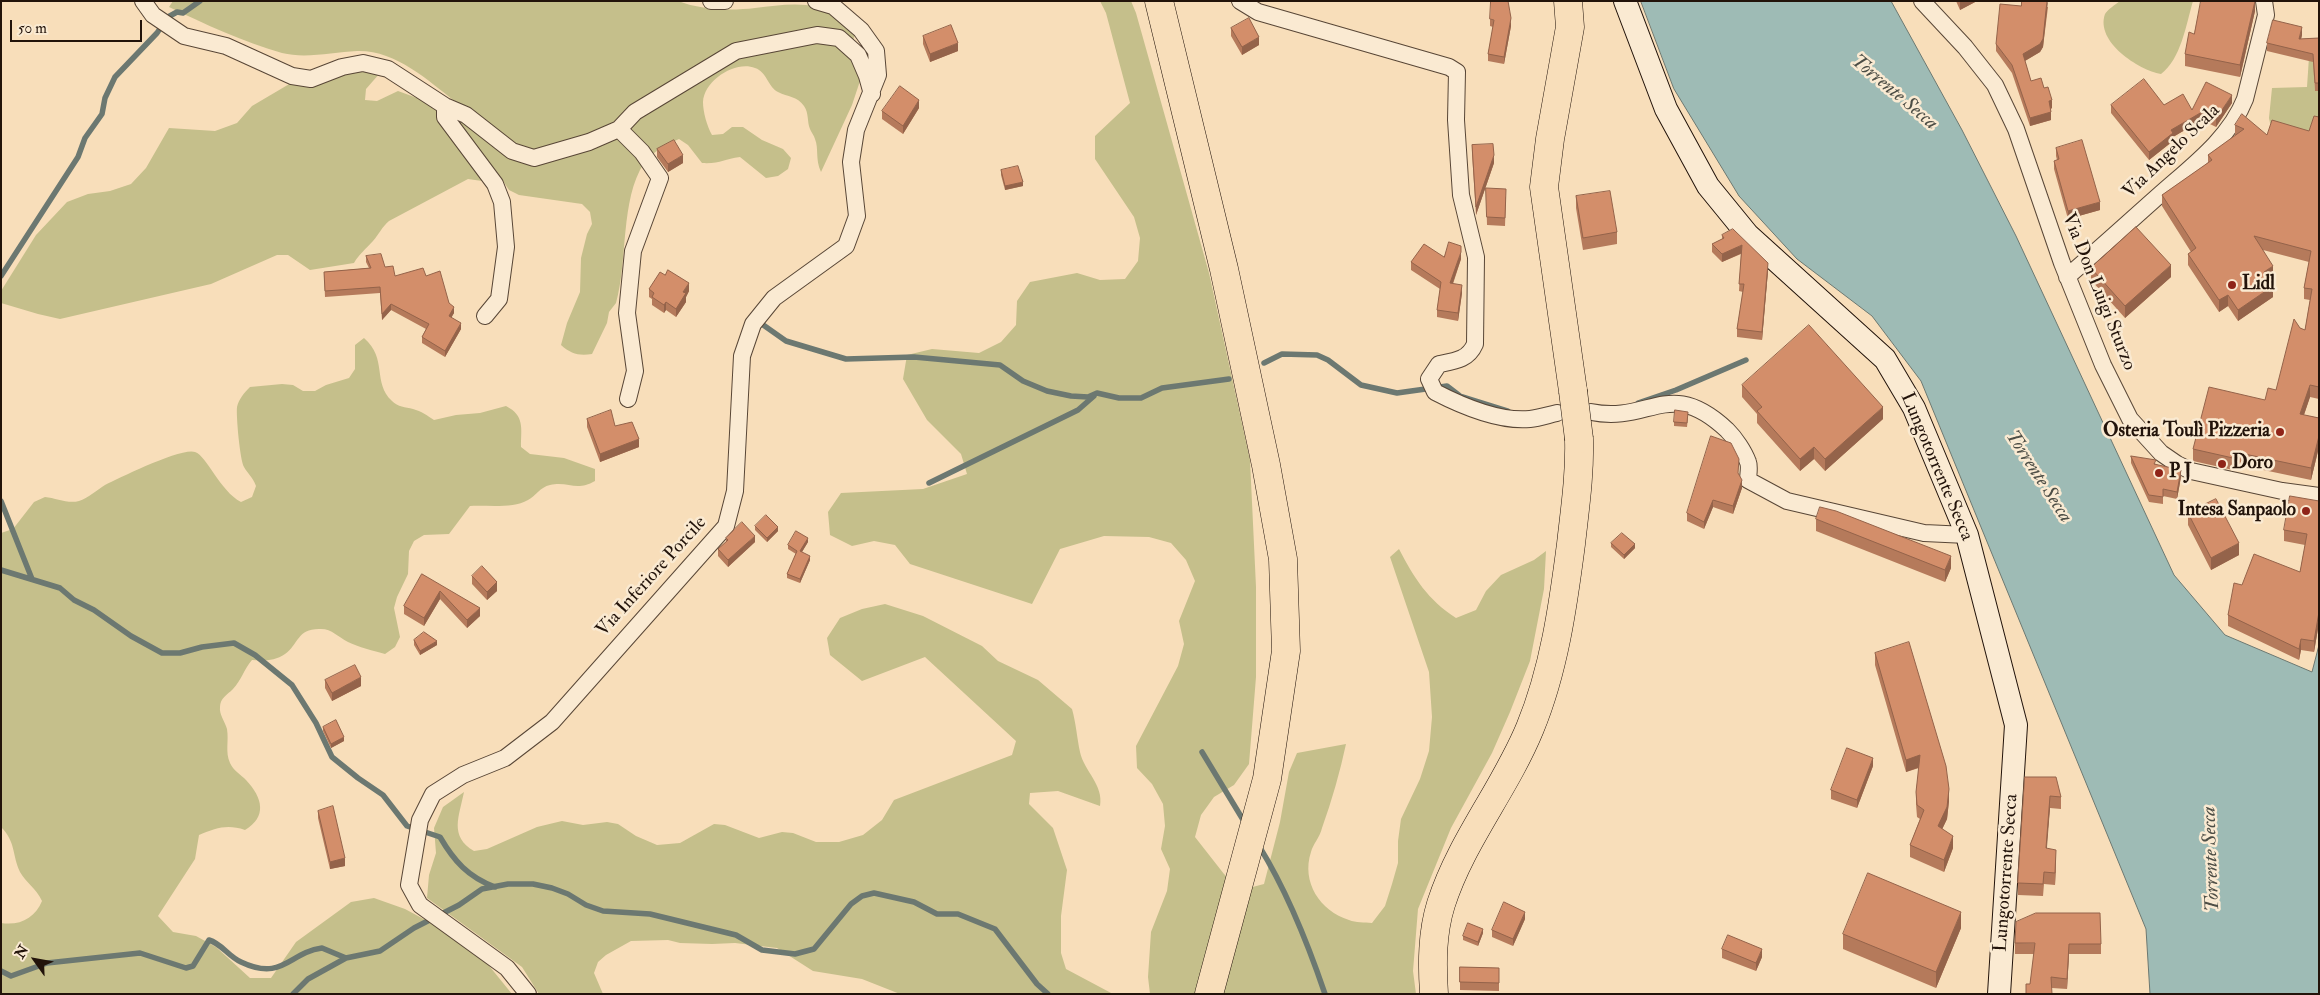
<!DOCTYPE html>
<html>
<head>
<meta charset="utf-8">
<style>
  body { margin:0 }
  #map { position:relative; width:2320px; height:995px; overflow:hidden; background:#f8deba; font-family:"IM FELL Double Pica",serif }
  canvas { display:block }
  .frame { position:absolute; inset:0; border:2px solid #22130a; pointer-events:none }
  .north { position:absolute; left:10px; top:935px; width:50px; height:50px; -webkit-text-stroke:4px #faead2; paint-order:stroke; rotate:302deg; font-size:14px; font-weight:700; line-height:20px; text-align:center; color:#22130a }
  .north::after { content:''; display:block; margin:auto; width:18px; height:22px; background:#22130a; clip-path:polygon(50% 0,100% 100%,50% 72%,0 100%) }
  .scale { position:absolute; left:10px; top:20px; width:132px; height:22px; box-sizing:border-box; border:2px solid #22130a; border-top:0; padding-left:6px; font-size:15px; line-height:18px; white-space:nowrap; color:#22130a; -webkit-text-stroke:4px #faead2; paint-order:stroke }
</style>
</head>
<body>
<div id="map">
<canvas width="2320" height="995"></canvas>
<div class="frame"></div>
<div class="north">N</div>
<div class="scale">50 m</div>
</div>
<script>
const g = document.querySelector('canvas').getContext('2d');
g.lineJoin = 'round';
function fillPath(path, color) {
  g.fillStyle = color;
  g.fill(path, 'evenodd');
}
function strokePath(path, color, width, dash) {
  g.strokeStyle = color;
  g.lineWidth = width;
  g.lineCap = dash ? 'butt' : 'round';
  g.setLineDash(dash || []);
  g.stroke(path);
}
function label(font, color, halo, rows, align = 'center') {
  g.font = font + ' "IM FELL Double Pica",serif';
  g.lineWidth = 5;
  g.setLineDash([]);
  g.textBaseline = 'middle';
  g.strokeStyle = halo;
  g.fillStyle = color;
  for (const [text, x, y, turn = 0] of rows) {
    g.save();
    g.translate(x, y);
    g.rotate((+turn || 0) * Math.PI / 180);
    g.textAlign = isNaN(turn) ? turn : align;
    if (halo) g.strokeText(text, 0, 0);
    g.fillText(text, 0, 0);
    g.restore();
  }
}
fillPath(new Path2D(`
  M173,1H678C701,10 731,11 755,8C776,6 796,2 817,7C832,11 844,21 857,30L849,50L860,81L852,105L821,172C815,159 819,149 815,139C814,135 811,132 810,129C807,122 809,113 804,106C797,96 788,97 778,92C768,87 767,72 755,68C736,60 704,80 703,102C703,112 707,126 712,135L723,134L732,127H743L762,140L783,149L791,158L788,169L778,176L766,178L740,157C724,159 720,164 702,163L688,145L679,139C666,145 652,152 644,163C620,200 628,261 616,303L609,312L607,323L592,354C579,356 571,354 561,345L567,323L580,292L581,258L587,234L592,224L590,212L582,204L519,195L509,190L497,172L461,129L456,102C427,80 396,50 357,51C333,52 306,59 282,53C243,42 205,24 169,7Z
  M1100,1H1131L1136,13L1209,273L1250,460L1256,587V677L1249,764L1234,785L1214,797L1201,815L1195,837L1224,874L1241,890L1264,884L1280,822L1289,772L1297,753L1346,744C1340,772 1332,800 1322,828C1320,837 1313,844 1311,852C1301,882 1320,911 1349,920C1356,923 1364,922 1372,923L1385,906L1392,884L1398,863V841L1401,819L1420,779L1429,751L1432,717L1429,672L1390,557L1399,549C1414,578 1428,600 1456,618L1476,610L1486,591L1501,575L1534,560L1546,551L1544,589L1530,661L1510,712L1492,753L1451,828L1418,909L1413,971L1416,994H1150L1148,977L1151,932L1167,891L1170,869L1161,849L1165,826L1163,804L1152,784L1137,768L1136,746L1178,666L1184,644L1179,621L1195,581L1186,560L1171,543L1149,537L1104,536L1060,549L1032,604L910,564L895,545L874,541L852,546L830,535L828,512L841,493L923,489L967,474L961,454L927,420L903,379L907,355L932,349L979,353L1001,342L1016,325L1017,301L1030,282L1077,273L1100,280L1125,279L1138,261L1140,238L1134,217L1095,159V136L1130,103L1106,13Z
  M2120,1H2193C2186,25 2181,59 2161,74C2139,70 2095,42 2105,14C2108,9 2115,5 2120,1Z
  M2309,57H2313L2315,91H2319V140L2274,126L2270,123L2269,118L2272,88L2307,87Z
  M357,70L380,73L366,89L365,100L377,101L398,91L417,98L436,109L479,170L482,181L468,179L389,221C382,227 379,234 373,241C366,249 359,254 354,263L310,270L288,255H277L211,284L60,319L38,314L1,303V291L36,235L67,202L88,194L110,191L131,184L146,168L169,128L215,131L237,123L252,106L291,83Z
  M364,338C388,359 372,382 392,401C398,407 405,407 413,409C421,411 428,416 434,420L456,415L480,413L506,406C525,416 521,428 521,447L530,454L564,458L595,469V481C576,492 569,481 550,485C540,487 536,496 528,500C512,509 488,505 470,506L449,534L424,535L414,541L409,551L408,574L397,597L394,608L400,637L395,647L385,654C374,651 358,647 348,642C338,637 332,629 321,629C297,628 299,644 285,654C275,661 263,661 252,660C244,669 241,681 233,689C227,695 220,698 220,707C219,714 225,722 227,729C229,741 225,752 230,763C233,770 241,775 246,780C263,798 267,817 245,830C227,824 216,828 199,835L195,859L158,916L173,932L196,936L216,947L250,978H271L296,942L351,902L374,898L405,909L444,930L486,962L512,994H1V923C20,926 35,918 42,901C36,888 26,883 20,872C12,855 16,842 1,827V533L13,529L34,502L45,497C56,498 68,504 79,501C88,498 97,490 105,485C119,478 182,447 195,452C207,456 220,491 241,502L252,497L256,486C252,476 248,474 244,467C240,460 236,416 237,407C239,399 244,393 250,387L282,384L293,385L303,391H315L326,385L349,378L355,369V345Z
  M885,604L923,616L982,646L998,661L1038,680L1072,709C1076,723 1077,738 1080,752C1084,771 1104,785 1100,806L1058,791L1030,793L1029,804L1053,828L1067,870L1061,916V953L1066,969L1113,994H900L862,979L813,971L777,948L735,943L712,944L680,943L668,940L631,941L606,955L598,962L594,973L603,994H539L522,967L427,898L429,875L436,853L434,828L443,807L464,792C459,817 449,836 474,851L487,849L537,827L562,821L583,825L607,822L618,824L636,836L657,845L680,843L714,824L725,825L759,838L782,832L793,833L816,842H839L863,835L882,820L894,800L1012,755L1016,741L925,657L862,681L830,655L827,638L840,618L862,609Z`), '#c5bf8b');
const water = new Path2D(`
  M1641,1H1891L1962,130L2016,236L2174,575L2225,635L2312,672L2319,645V994H2150L2146,929L1921,381L1872,316L1797,259L1739,196L1674,89Z`);
fillPath(water, '#9ebbb5');
strokePath(water, '#6c7871', 1);
strokePath(new Path2D(`
  M1,276L78,157L85,138L102,114L105,98L115,77L157,33L168,17L177,12L183,13L200,1
  M759,322L786,341L846,359L914,357L1000,365L1023,381L1047,391L1071,396L1088,397L1097,393L1119,398H1141L1162,388L1229,379
  M1264,363L1282,354L1317,355L1328,360L1361,385L1397,393L1447,386L1460,396L1508,411
  M1638,403L1676,390L1746,360
  M929,483L1078,410L1094,396
  M1,501L32,579
  M1,570L60,588L74,600L94,610L131,636L162,653H180L202,647L234,643L255,655L292,685L316,723L332,757L358,778L383,795L407,826L440,837C454,861 468,877 495,887
  M1202,752L1245,823
  M1259,846C1287,891 1308,944 1325,994
  M1,971L11,976L47,963L140,953L186,968L193,966L209,940C222,944 228,956 241,962C283,982 289,952 322,948L346,958L380,951L414,928L459,905L482,889L508,884H533L552,888L568,894L586,905L603,911L650,914L736,935L762,950L795,954L814,949L851,904L862,896L874,893L914,902L937,914H958L995,929L1037,984L1048,994
  M293,994L308,979L346,958`), '#6c7871', 5.5);
const street = new Path2D(`
  M143,1L153,15L184,36L226,46L292,76L311,79L342,67L363,63L388,69L445,106L466,115L512,151L534,158L589,142L619,129L635,112L736,51L817,35L839,38L858,55L867,76L872,94
  M711,1H725
  M1240,1L1258,12L1449,67L1457,72L1456,120L1461,195L1476,257L1475,344C1468,360 1455,361 1439,364L1429,379L1435,392C1462,406 1499,422 1530,419C1539,418 1548,415 1557,413
  M1922,1L1965,47L1995,85L2016,129L2062,263L2103,365L2130,419L2161,453L2177,464L2191,471L2282,491L2319,496
  M445,106V117L495,184L502,202L506,247L499,299L485,316
  M619,129L642,152L660,178L633,251L627,313L635,371L628,399
  M2067,277C2097,251 2127,224 2156,198C2188,169 2229,140 2245,99L2266,15L2264,1
  M1591,412C1651,424 1669,376 1727,430C1735,438 1744,451 1748,462C1750,467 1748,475 1748,480L1787,501L1924,533L1967,535
  M528,994L507,968L420,905L409,885L420,820L433,794L463,775L505,758L552,722L726,526L735,491L742,356L753,324L774,298L846,246L857,216L851,162L856,130L878,75L876,51L861,30L833,6L816,1`);
const secondary = new Path2D(`
  M1625,1L1666,109L1708,186L1748,235L1885,359L1914,408L1967,535L2016,725L1999,994`);
const highway = new Path2D(`
  M1159,1L1224,269L1266,465L1283,559L1286,651L1267,779L1209,994
  M1568,1L1570,27L1550,139L1544,187L1573,391
  M1434,994C1432,963 1432,933 1441,904C1461,841 1505,789 1530,728C1554,670 1563,606 1571,544C1575,508 1580,475 1579,439`);
strokePath(street, '#584636', 18);
strokePath(secondary, '#22130a', 24);
strokePath(highway, '#22130a', 29);
strokePath(street, '#faead2', 16);
strokePath(secondary, '#faead2', 22);
strokePath(highway, '#f8deba', 28);
const highwayBridge = new Path2D(`
  M1573,391L1579,439`);
strokePath(highwayBridge, '#22130a', 29, []);
strokePath(highwayBridge, '#f8deba', 28);
fillPath(new Path2D(`
  M1956,1H1977L1960,10Z
  M2255,1V11L2240,77L2185,66V54L2194,34Z
  M2021,6L2048,7L2043,47L2040,52L2025,61L2031,81L2044,88L2052,108L2051,109V120L2030,126L2012,73L1996,51V44Z
  M1490,19L1511,26L1504,64L1488,61V54L1493,27L1490,26Z
  M1231,28L1259,45L1242,55L1231,36Z
  M2302,35L2301,39L2319,38V91H2315L2313,62L2267,51V43Z
  M923,36L958,51L930,62L923,44Z
  M2232,103L2216,127L2202,120L2173,137V141L2149,160L2111,113V105H2164L2192,110Z
  M919,108L903,134L882,119V111Z
  M2319,117V399L2310,397L2304,415L2319,418V447L2311,480L2235,464L2233,470L2193,461V449L2265,400L2276,390L2300,328L2305,330L2310,300L2304,299V288L2309,262L2263,250L2273,278L2269,280L2273,297L2238,321L2228,306L2219,312L2188,265V254L2191,252L2162,206V195L2208,163V155L2235,136V125L2267,135L2309,131Z
  M1472,145L1494,163L1476,215L1472,153Z
  M2056,148L2100,210L2068,219L2054,169V161L2057,160L2056,156Z
  M657,149L683,163L668,172L657,157Z
  M1001,170L1023,186L1005,190L1001,175Z
  M1486,188L1506,197L1505,226L1487,225Z
  M1576,196L1617,232V244L1583,250L1576,208Z
  M1722,235L1768,271L1762,340L1737,337V329L1743,292L1739,291L1741,254L1722,262L1712,252V244L1722,239Z
  M366,256L385,267L395,276H426L449,303L454,313L451,317L461,329L445,357L422,343V337L426,329L391,310L382,320L380,293L325,297L324,272L369,268L366,262Z
  M1444,257L1461,259L1453,284L1462,293L1458,321L1437,317V310L1440,289L1411,270V262Z
  M2091,268L2171,277L2125,318L2091,280Z
  M649,289L689,291L686,297V302L676,317L666,310L664,313L652,305V299L649,297Z
  M1742,385L1883,419L1825,471L1814,459L1800,471L1757,423V414L1742,397Z
  M1688,417L1687,427L1674,426V422Z
  M587,419L639,447L600,462L587,427Z
  M2131,456L2156,464L2181,477L2177,499L2163,496V504L2149,502L2131,463Z
  M1738,473L1742,488L1733,514L1713,507L1704,529L1687,521V513Z
  M2319,501V623L2314,652L2301,650L2299,660L2228,626V615L2242,585L2300,572L2305,545L2284,541V530Z
  M2188,513L2239,555L2211,570L2188,525Z
  M1816,519L1951,568L1945,582L1816,531Z
  M755,526L778,531L767,542L755,530Z
  M726,538L755,542L728,567L718,556V549L726,542Z
  M808,542L802,552L810,560L800,583L787,578V574L796,554L788,549V545Z
  M1611,543L1635,548L1624,559L1611,547Z
  M422,574L480,616L467,628L440,599L424,626L404,614V606Z
  M472,576L497,591L487,600L472,584Z
  M414,640L437,645L420,655L414,645Z
  M1875,653L1949,801L1947,819L1942,829L1953,848L1944,872L1910,857V845L1920,819L1917,817L1916,804V792L1919,768L1906,772L1875,665Z
  M325,680L361,686L332,701L325,688Z
  M323,727L344,741L331,748L323,731Z
  M1873,766L1857,808L1831,799V790Z
  M2025,777L2061,797V809L2050,808L2046,849L2056,862L2055,885L2044,884L2043,896L2018,895V883Z
  M318,811L345,866L330,869L318,818Z
  M1525,919L1513,946L1492,937V930Z
  M1961,928L1936,988L1843,949V934Z
  M1483,933L1478,946L1463,940V936Z
  M2015,943L2101,944V954H2069L2067,989L2052,988L2030,984L2034,954H2015Z
  M1722,949L1762,957L1756,971L1722,958Z
  M1460,967L1499,968V991L1460,990Z`), '#b57a5b');
fillPath(new Path2D(`
  M1960,1H1977L1960,10Z
  M2048,1L2043,47L2040,52L2023,62V54Z
  M2255,1V11L2240,77V65Z
  M1511,18V26L1504,64V57Z
  M2302,27V35L2299,47V39Z
  M1259,37V45L1242,55V47Z
  M958,43V51L930,62V54Z
  M2232,95V103L2216,127V119Z
  M919,100V108L903,134V126Z
  M2052,100V108L2049,109V101Z
  M2051,112V120L2030,126V118Z
  M2202,112V120L2173,137V141L2149,160V152L2171,130Z
  M683,155V163L668,172V164Z
  M1494,155V163L1476,215V207Z
  M1023,182V186L1005,190V186Z
  M2100,202V210L2068,219V211Z
  M1742,245V253L1722,262V254Z
  M1461,252V259L1450,291V283Z
  M1768,263V271L1762,340V332Z
  M2171,265V277L2125,318V306Z
  M2273,266V278L2264,283V272Z
  M689,283V291L686,297V302L676,317V309L683,292Z
  M1462,285V293L1458,321V313Z
  M2273,286V297L2238,321V310Z
  M2228,295V306L2219,312V300Z
  M666,302V310L664,313V305Z
  M391,304V310L382,320V314Z
  M454,307V313L449,322V316Z
  M461,323V329L445,357V351Z
  M2310,385V397L2300,426V414Z
  M1883,407V419L1825,471V459Z
  M2319,436V447L2311,480V468Z
  M639,439V447L600,462V454Z
  M1814,447V459L1800,471V459Z
  M2235,452V464L2233,470V458Z
  M2181,470V477L2177,499V492Z
  M1742,480V488L1733,514V506Z
  M1713,500V507L1704,529V522Z
  M778,527V531L767,542V538Z
  M755,536V542L728,567V560Z
  M808,538V542L800,555V551Z
  M2239,543V555L2211,570V558Z
  M1635,544V548L1624,559V555Z
  M810,556V560L800,583V579Z
  M1951,556V568L1945,582V570Z
  M497,582V591L487,600V592Z
  M440,591V599L424,626V618Z
  M480,608V616L467,628V620Z
  M2319,612V623L2314,652V641Z
  M2301,639V650L2299,660V649Z
  M437,641V645L420,655V651Z
  M361,677V686L332,701V693Z
  M344,737V741L331,748V744Z
  M1920,755V767L1906,772V760Z
  M1873,758V766L1857,808V800Z
  M1949,789V801L1947,819L1938,838V826Z
  M2050,796V808L2046,860V848Z
  M1953,836V848L1944,872V860Z
  M2056,850V862L2055,885V873Z
  M345,858V866L330,869V862Z
  M1525,912V919L1513,946V939Z
  M1961,912V928L1936,988V972Z
  M1483,929V933L1478,946V942Z
  M2069,944V954L2067,989V979Z
  M1762,949V957L1756,971V963Z`), '#94634a');
const building = new Path2D(`
  M1491,1H1508L1511,18L1504,57L1488,54L1494,20L1490,19Z
  M2022,1H2047L2043,39L2040,44L2023,54L2031,81L2041,78L2044,88L2048,87L2052,100L2049,101L2051,112L2030,118L2012,65L1996,44L2000,4L2021,6Z
  M2201,1H2255L2240,65L2185,54L2189,32L2194,34Z
  M1249,18L1259,37L1242,47L1231,28Z
  M2273,20L2302,27L2299,39L2319,38V83H2315L2313,54L2267,43Z
  M951,25L958,43L930,54L923,36Z
  M2144,79L2164,105L2183,94L2192,110L2206,82L2232,95L2216,119L2202,112L2171,130L2173,133L2149,152L2111,105Z
  M900,86L919,100L903,126L882,111Z
  M2242,114L2267,135L2272,120L2309,131L2314,116L2319,117V387L2310,385L2300,414L2319,418V436L2311,468L2235,452L2233,458L2193,449L2209,387L2265,400L2268,388L2276,390L2294,319L2300,328L2305,330L2312,289L2304,288L2311,251L2254,236L2273,266L2264,272L2273,286L2238,310L2228,295L2219,300L2188,254L2196,248L2162,195L2212,160L2208,155L2244,129L2235,125Z
  M674,140L683,155L668,164L657,149Z
  M2082,140L2100,202L2068,211L2054,161L2059,159L2056,148Z
  M1493,144L1494,155L1476,207L1472,145Z
  M1018,166L1023,182L1005,186L1001,170Z
  M1486,188L1506,189L1505,218L1487,217Z
  M1610,191L1617,232L1583,238L1576,196Z
  M2136,227L2171,265L2125,306L2091,268Z
  M1733,229L1768,263L1762,332L1737,329L1744,284H1739L1742,245L1722,254L1712,244L1724,238L1722,235Z
  M1449,242L1461,246V252L1450,283L1462,285L1458,313L1437,310L1441,282L1411,262L1424,244L1444,257Z
  M381,254L385,267L393,266L395,276L423,268L426,276L440,271L449,303L454,307L449,316L461,323L445,351L422,337L429,324L391,304L382,314L380,287L325,291L324,272L371,268L366,256Z
  M668,270L689,283L683,292L686,293L676,309L666,302L664,305L652,297L654,293L649,289L660,272L665,275Z
  M1809,325L1883,407L1825,459L1814,447L1800,459L1757,411L1762,407L1742,385Z
  M611,410L615,426L632,422L639,439L600,454L587,419Z
  M1675,410L1688,412L1687,423L1674,422Z
  M1711,436L1731,443L1739,459L1738,473L1742,480L1733,506L1713,500L1704,522L1687,513Z
  M2131,456L2156,460L2154,464L2181,470L2177,492L2163,489V497L2149,495Z
  M2290,496L2319,501V612L2314,641L2301,639L2299,649L2228,615L2234,583L2242,585L2254,554L2300,572L2307,534L2284,530Z
  M2216,499L2239,543L2211,558L2188,513Z
  M1820,507L1836,511L1951,556L1945,570L1816,519Z
  M766,515L778,527L767,538L755,526Z
  M742,522L755,536L728,560L718,549L728,540L726,538Z
  M796,531L808,538L800,551L810,556L800,579L787,574L797,551L788,545Z
  M1622,533L1635,544L1624,555L1611,543Z
  M482,566L497,582L487,592L472,576Z
  M422,574L480,608L467,620L440,591L424,618L404,606Z
  M424,632L437,641L420,651L414,640Z
  M1909,642L1946,766L1949,789L1947,807L1938,826L1953,836L1944,860L1910,845L1924,810L1917,805L1916,792L1920,755L1906,760L1875,653Z
  M355,665L361,677L332,693L325,680Z
  M336,720L344,737L331,744L323,727Z
  M1847,748L1873,758L1857,800L1831,790Z
  M2025,777H2056L2061,797L2050,796L2046,848L2056,850L2055,873L2044,872L2043,884L2018,883Z
  M333,806L345,858L330,862L318,811Z
  M1868,873L1961,912L1936,972L1843,934Z
  M1504,902L1525,912L1513,939L1492,930Z
  M2036,913H2100L2101,944H2069L2067,979L2051,977L2052,994H2026V984H2030L2035,943H2015L2016,922Z
  M1468,923L1483,929L1478,942L1463,936Z
  M1728,935L1762,949L1756,963L1722,949Z
  M1460,967L1499,968V983L1460,982Z`);
fillPath(building, '#d38e6a');
strokePath(building, '#94634a', 1);
for (const [x, y, r, color] of [
  [2232,285,5,"#8f2418"],
  [2280,432,5,"#8f2418"],
  [2222,464,5,"#8f2418"],
  [2159,473,5,"#8f2418"],
  [2306,511,5,"#8f2418"]
]) {
  const dot = new Path2D();
  dot.arc(x, y, r, 0, 2 * Math.PI);
  g.fillStyle = color;
  g.fill(dot);
  strokePath(dot, '#faead2', 2);
}
label('19px', '#22130a', '#faead2', [
  ["Via Angelo Scala",2172,152,-44],
  ["Via Don Luigi Sturzo",2098,292,68],
  ["Lungotorrente Secca",1936,467,67],
  ["Via Inferiore Porcile",652,577,-48],
  ["Lungotorrente Secca",2007,873,-86]
]);
label('bold 19px', '#22130a', '#faead2', [
  ["Lidl",2242,285],
  ["Osteria Toulì Pizzeria",2270,432,"right"],
  ["Doro",2232,464],
  ["P J",2169,473],
  ["Intesa Sanpaolo",2296,511,"right"]
], 'left');
label('italic 20px', '#4d4e46', '#faead2', [
  ["Torrente Secca",1894,93,40],
  ["Torrente Secca",2038,477,57],
  ["Torrente Secca",2212,859,-92]
]);
</script>
</body>
</html>
